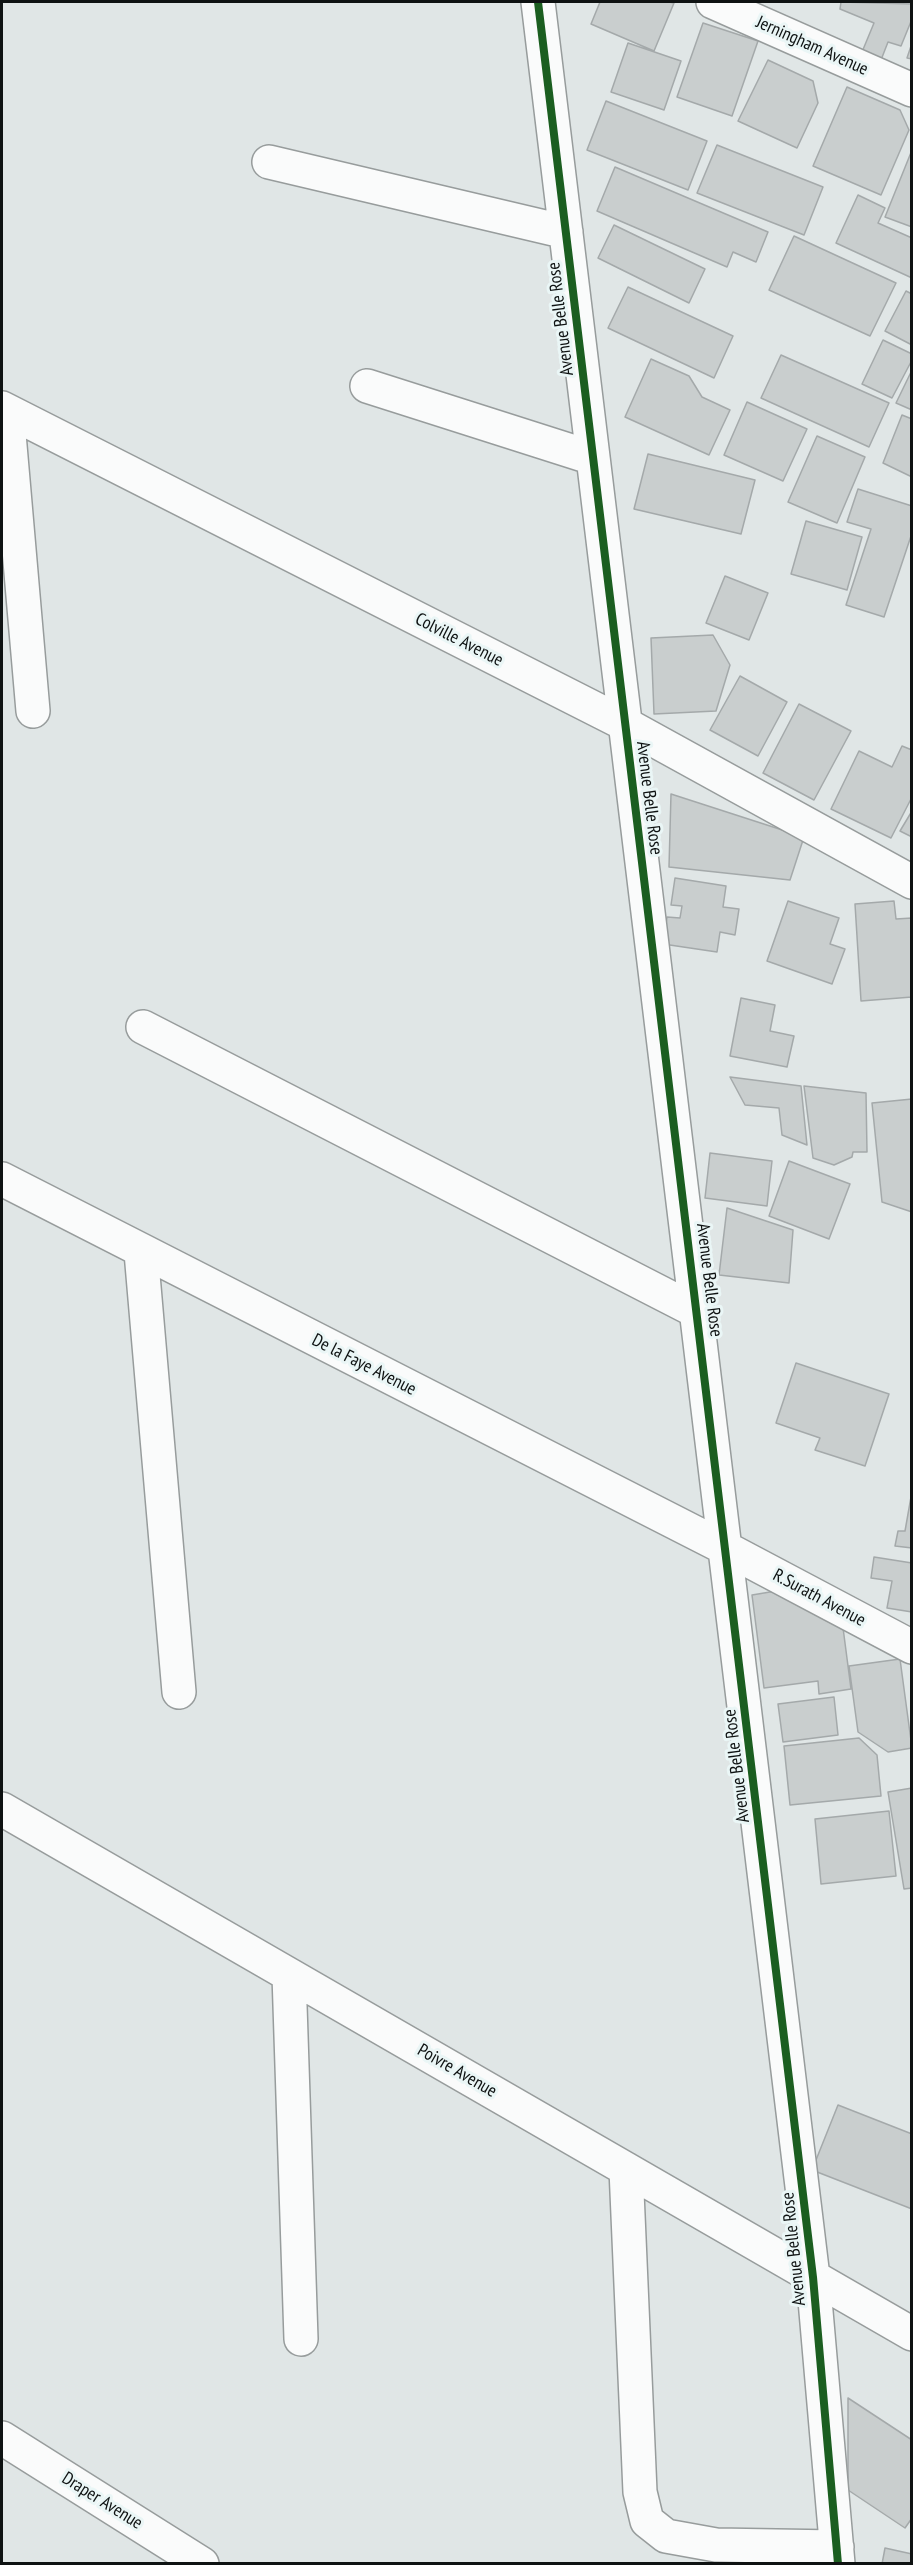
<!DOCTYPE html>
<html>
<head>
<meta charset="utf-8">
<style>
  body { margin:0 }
  #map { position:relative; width:913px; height:2565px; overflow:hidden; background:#e0e6e6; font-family:"PT Sans Narrow",sans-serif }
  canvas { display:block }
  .frame { position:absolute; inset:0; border:3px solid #0e1212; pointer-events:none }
</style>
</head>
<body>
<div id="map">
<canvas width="913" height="2565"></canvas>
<div class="frame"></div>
</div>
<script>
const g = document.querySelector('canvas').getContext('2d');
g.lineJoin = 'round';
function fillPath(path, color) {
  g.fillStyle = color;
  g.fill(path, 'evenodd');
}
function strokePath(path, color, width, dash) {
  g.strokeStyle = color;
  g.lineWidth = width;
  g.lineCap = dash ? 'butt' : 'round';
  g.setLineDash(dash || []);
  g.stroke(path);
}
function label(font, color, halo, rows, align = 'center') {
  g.font = font + ' "PT Sans Narrow",sans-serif';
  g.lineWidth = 6;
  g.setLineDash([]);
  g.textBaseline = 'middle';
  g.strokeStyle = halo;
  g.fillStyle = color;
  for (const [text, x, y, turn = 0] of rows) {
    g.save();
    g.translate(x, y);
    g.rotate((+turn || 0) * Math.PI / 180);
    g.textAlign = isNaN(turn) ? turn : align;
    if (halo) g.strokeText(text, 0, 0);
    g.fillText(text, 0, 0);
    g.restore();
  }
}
const building = new Path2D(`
  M600,2H669L674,3L654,51L591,24Z
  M841,2L912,4V19L901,46L888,42L881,60L862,52L874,23L840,9Z
  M703,23L758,41L732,116L677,97Z
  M628,43L681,61L664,110L611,92Z
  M912,43V59L907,58Z
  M768,60L813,81L818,103L797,148L738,121Z
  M847,87L900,110L909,130L881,195L813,166Z
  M606,101L707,141L688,190L587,150Z
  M717,145L823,187L804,235L697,193Z
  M912,150V227L885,217Z
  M615,167L768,232L756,262L733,252L727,267L597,211Z
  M858,195L885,208L878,223L912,238V278L836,243Z
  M614,225L705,269L689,303L598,258Z
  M794,236L896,283L870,336L769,290Z
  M628,287L733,336L714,378L608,328Z
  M906,291L912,294V345L885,331Z
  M883,340L912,354V360L892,398L862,384Z
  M781,355L889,403L869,447L761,398Z
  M651,359L689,376L702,397L730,410L709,455L625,417Z
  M912,370V410L896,403Z
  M747,402L807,429L783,481L724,455Z
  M902,415L912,419V477L883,463Z
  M817,436L865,457L837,523L788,502Z
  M648,454L755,480L741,534L634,509Z
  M858,489L912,506V533L884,617L846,605L871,529L847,522Z
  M806,521L862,537L847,590L791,574Z
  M725,576L768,593L749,640L706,623Z
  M713,635L730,665L716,711L654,714L651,638Z
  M740,676L787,702L758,756L710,730Z
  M799,704L851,731L814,800L763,773Z
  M902,746L912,750V797L891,838L831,809L859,751L892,767Z
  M671,794L804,837L790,880L669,867Z
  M912,811V837L900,831Z
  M675,878L726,886L723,907L739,909L735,935L720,932L717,952L663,944L667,917L680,918L682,906L671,905Z
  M788,901L839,918L830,944L845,949L832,984L767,961Z
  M894,901L896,919L912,918V997L861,1001L855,904Z
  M741,998L775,1005L770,1031L794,1036L787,1067L730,1056Z
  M730,1077L801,1086L807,1145L782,1135L779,1108L745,1105Z
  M804,1086L866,1093L867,1152H853L852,1157L834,1165L813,1158Z
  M912,1099V1212L882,1202L872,1103Z
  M710,1153L772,1161L767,1206L705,1198Z
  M789,1161L850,1184L829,1239L769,1216Z
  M727,1208L793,1230L789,1283L719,1275Z
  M796,1363L889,1394L865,1466L815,1450L820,1438L776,1423Z
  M911,1497L912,1548L895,1546L898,1531H905Z
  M874,1557L912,1563V1612L887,1608L892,1581L871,1578Z
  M782,1590L842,1620L851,1689L819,1694L818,1681L764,1688L752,1595Z
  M900,1659L912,1748L888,1752L858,1732L849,1666Z
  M834,1697L838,1735L783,1742L778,1704Z
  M859,1738L877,1755L881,1796L790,1805L784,1746Z
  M912,1788V1888L904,1889L888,1792Z
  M889,1811L896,1876L821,1884L815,1819Z
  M838,2105L912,2134V2209L812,2170Z
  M848,2398L912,2440V2518L905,2528L848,2490Z
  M885,2548L912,2554V2564H882Z`);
fillPath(building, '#c9cece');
strokePath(building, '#a4a9aa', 1.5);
const minor = new Path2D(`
  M538,2L813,2277L838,2564
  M713,2L912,90
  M269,162L566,232
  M367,386L593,458
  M2,408L625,724L912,882
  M7,411L33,711
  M143,1027L698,1312
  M2,1179L727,1549L912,1647
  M141,1252L179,1692
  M2,1809L912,2334
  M289,1975L301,2339
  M626,2169L640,2492L647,2521L666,2536L716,2545L837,2547
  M2,2438L202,2564`);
strokePath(minor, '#979c9c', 36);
strokePath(minor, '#fafbfb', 33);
strokePath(new Path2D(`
  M538,2L813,2277L838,2564`), '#1b5e20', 8);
label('18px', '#0e1212', '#eaf6f6', [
  ["Jerningham Avenue",812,46,24],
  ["Avenue Belle Rose",561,319,-97],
  ["Colville Avenue",459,640,27],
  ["Avenue Belle Rose",649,798,83],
  ["Avenue Belle Rose",709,1280,83],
  ["De la Faye Avenue",364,1365,27],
  ["R.Surath Avenue",819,1598,28],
  ["Avenue Belle Rose",737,1766,-97],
  ["Poivre Avenue",457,2071,30],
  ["Avenue Belle Rose",794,2249,-96],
  ["Draper Avenue",102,2501,32]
]);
</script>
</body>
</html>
